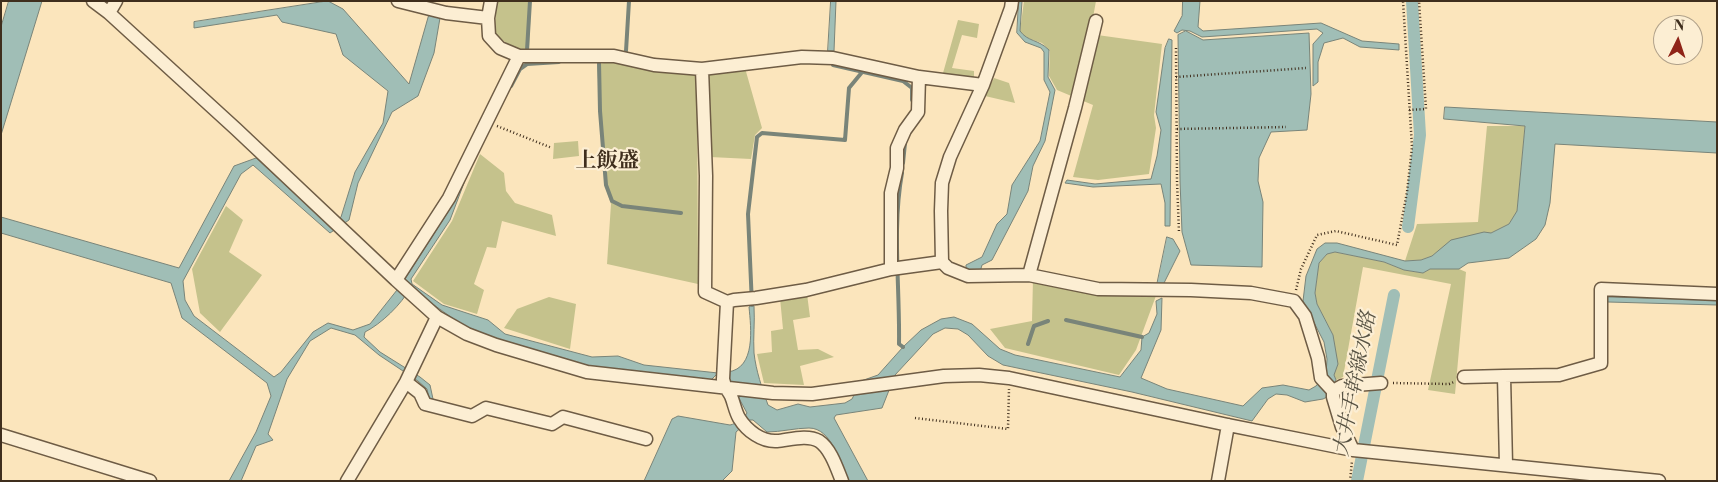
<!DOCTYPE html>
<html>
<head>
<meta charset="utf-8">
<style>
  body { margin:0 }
  #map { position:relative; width:1718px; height:482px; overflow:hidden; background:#fbe5bc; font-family:"Libre Bodoni",serif }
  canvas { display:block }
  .frame { position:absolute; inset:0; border:2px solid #3f2e1d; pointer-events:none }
  .north { position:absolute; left:1653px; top:15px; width:50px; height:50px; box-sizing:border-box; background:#fceed3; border:1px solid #b0a18a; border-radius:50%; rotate:4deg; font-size:14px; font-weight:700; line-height:20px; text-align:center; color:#3f2e1d }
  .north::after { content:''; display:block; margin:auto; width:18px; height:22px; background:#8f2418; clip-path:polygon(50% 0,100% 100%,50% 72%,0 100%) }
</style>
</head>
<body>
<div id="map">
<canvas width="1718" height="482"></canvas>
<div class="frame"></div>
<div class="north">N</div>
</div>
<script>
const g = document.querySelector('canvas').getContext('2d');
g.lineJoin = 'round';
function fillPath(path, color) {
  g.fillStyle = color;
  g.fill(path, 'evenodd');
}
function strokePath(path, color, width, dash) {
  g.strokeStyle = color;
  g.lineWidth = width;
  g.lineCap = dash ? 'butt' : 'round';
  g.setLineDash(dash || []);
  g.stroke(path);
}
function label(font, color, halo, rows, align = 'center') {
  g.font = font + ' "Libre Bodoni","Noto Serif JP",serif';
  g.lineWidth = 4.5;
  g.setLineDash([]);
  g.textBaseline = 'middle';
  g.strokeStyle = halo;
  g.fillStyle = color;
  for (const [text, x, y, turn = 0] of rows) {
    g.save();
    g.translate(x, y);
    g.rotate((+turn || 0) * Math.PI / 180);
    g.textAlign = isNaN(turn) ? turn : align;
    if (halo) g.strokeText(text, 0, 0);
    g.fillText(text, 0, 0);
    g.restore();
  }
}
fillPath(new Path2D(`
  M496,1H531L529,52H520L495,35Z
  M1024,1H1096L1090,34L1162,44L1154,115L1156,128L1149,174L1098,180L1073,177L1093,105L1057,90L1049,76L1050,51L1042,43L1024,37L1020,31Z
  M958,20L979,24L977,38L962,35L952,68L974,71V78L943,73Z
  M620,61L650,71L697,75L698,284L607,264L611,204L605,186L597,64Z
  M745,68L762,128L755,135L751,159L710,157L709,75Z
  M994,78L1009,83L1015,103L985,96Z
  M1487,126H1525L1517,212L1509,224L1491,233L1440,250L1432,256L1421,260L1405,261L1417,224L1478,222Z
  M578,141L579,156L553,159L554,143Z
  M480,154L504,173L506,191L515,203L552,215L556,236L502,221L496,248L487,247L474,284L484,290L477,314L444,304L413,281L452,221Z
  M226,206L243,220L229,252L262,275L220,332L200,313L192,269Z
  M1335,252L1384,262L1404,270L1423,273L1430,269H1459L1466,272L1455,394L1428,390L1451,284L1363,267L1343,377L1336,380L1334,375L1333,335L1317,304L1315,293L1319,263L1327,254Z
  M1033,279L1157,293L1136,350L1119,375L1005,348L990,329L1032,321Z
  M807,294L810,317L793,320L798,350L818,349L834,357L800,366L804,385L764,383L757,354L772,352L771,331L783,329L780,298Z
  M549,297L576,304L570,349L504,328L517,309Z`), '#c5c28c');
const water = new Path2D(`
  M9,1H42L1,135V27Z
  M328,1L343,9L409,84L429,14L440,18L434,53L418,96L392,112L358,183L349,220L330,233L253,165L241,174L183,281L185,300L194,316L274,377L281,372L313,332L328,323L353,330L370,324L397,290L401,293L403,282L448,212L467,175L450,220L411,279L412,284L442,305L488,320L505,334L592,357L618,356L644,365L718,373L710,381L600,369L505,343L465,327L410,288C402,304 381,324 365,332L364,337L380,352L420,377L430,385L433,399L430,402L427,389L418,381L379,355L355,335L331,328L310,341L287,379L268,434L273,440L256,446L241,481H229L256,432L271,396L267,383L182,318L171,283L1,233V217L179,268L234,166L256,158L330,226L341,217L355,172L383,123L388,91L343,55L336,34L282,22L277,15L194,28V22Z
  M831,1H836L834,51H828Z
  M1019,1H1022L1020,31C1028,42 1038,39 1049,50L1048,77L1055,90L1045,141L1033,166L1028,191L992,260L982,265L980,272L966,271V265L982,257L997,224L1007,214L1012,185L1040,141L1050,92L1044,80V52L1041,48L1025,42L1017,33Z
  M1183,1H1200L1198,27L1203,31L1321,23L1362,41L1399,44V50L1360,47L1343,38L1324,43L1318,62V82L1313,86V44L1323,33L1317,29L1202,37L1190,31L1182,30L1177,33L1174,31L1182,16Z
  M1186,31L1203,40L1309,33L1311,94L1307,130L1271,132L1259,158L1258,181L1263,202L1262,267L1191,265L1182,232L1180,181L1178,35Z
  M1169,39L1172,40L1170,226H1165V203L1161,184L1093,187L1065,183L1067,180L1095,184L1151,179L1157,156L1161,130L1156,112L1165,48Z
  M1445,107L1717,122V153L1555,144L1550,203L1545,225L1536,239L1509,258L1468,263L1459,269H1430L1423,273L1404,270L1384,262L1335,252L1327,254L1319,263L1315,293L1317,304L1333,335L1338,364L1334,375L1336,380L1327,397L1323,399L1305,402L1287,395L1276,394L1268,399L1252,421L1132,392L1003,365L988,356L968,335L958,329L945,328L933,334L895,375L882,408L836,415L834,418L868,481H849C840,464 832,428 809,428C795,428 781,432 767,432L753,420H750L736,432L732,471L722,481H644L672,419L678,416L730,425C736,424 744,418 747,413L728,378V372C756,368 751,328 749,307L752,305L754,306C755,322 753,337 754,353C756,371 762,388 768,405L777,410L798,404L810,407L845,403L852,399L861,381L878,375L903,347L921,330L941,319L954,317L972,324L1000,349L1015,355L1120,377L1141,350L1142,337L1149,333L1157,314L1156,301L1162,298L1161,330L1141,378L1167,389L1243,406L1262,388L1283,385L1309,390L1316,386L1326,374L1327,359L1324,342L1303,301L1306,276L1317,249L1325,243H1337L1405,261L1421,260L1432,256L1451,240L1484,232L1491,233L1509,224L1517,211L1525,126L1444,119Z
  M1167,237L1173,239L1180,251L1163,285H1157Z
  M1608,297L1717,300V305L1608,302Z`);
fillPath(water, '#a0beb6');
strokePath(water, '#798479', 1);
strokePath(new Path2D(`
  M527,50L530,1
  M626,51L629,1
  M599,62L600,111L606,185L612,201L622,206L681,213
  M833,65L903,81L912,88V100
  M511,86L520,69L527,64L559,62
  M903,163L905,143
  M902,173C892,229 900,287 899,344L903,347
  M752,305L748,214L757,137L762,133L845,140L849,88L863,71
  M1066,320L1142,337
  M1028,344L1034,326L1048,321`), '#798479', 4);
strokePath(new Path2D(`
  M1408,227L1420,135L1412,1
  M1357,481L1394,295`), '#a0beb6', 12);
const minor = new Path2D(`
  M93,1L109,13L236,129L396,280L437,317L467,334L496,345L587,372L773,393L812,394L944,376L979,375L1009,378L1228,425L1353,450L1659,481
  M398,1L446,13L488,18L489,36L500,48L519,56
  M109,13L116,1
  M488,18L491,1
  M702,69L706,176L705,292L727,302L734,300L756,298L806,290L891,269L942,262L948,268L968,276L1029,275L1098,289L1191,290L1251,293L1294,301L1305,316L1318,358L1321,378L1333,391V397L1342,427L1353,450
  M942,262L941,211L942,183L950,157L983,85L1011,8L1012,1
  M891,269V193L897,168V148L905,130L918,112L919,77
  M1029,275L1075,108L1096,21
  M396,280L449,198L519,56H614L654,65L702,69L802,57L833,58L919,77L983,85
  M727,302L723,379C724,387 728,390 731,396C734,403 735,411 739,418C747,431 762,442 777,441C789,440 807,434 819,441C831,449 837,469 842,481
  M1464,377L1504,376
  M406,382L420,393L425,404L472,416L486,408L552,424L563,417L646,439
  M1333,391L1342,386L1381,383
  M1,435L150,481
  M1506,465L1504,376L1559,375L1601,363V289L1717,294
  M347,481L406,382L437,317
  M1218,481L1228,425`);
strokePath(minor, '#6e5c45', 15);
strokePath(new Path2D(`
  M1176,48L1177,181L1179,232
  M1176,77L1306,68
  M1409,110L1426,109L1419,1
  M497,126L552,148
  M1177,129L1286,127
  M1296,290L1301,269L1317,235L1336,231L1397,245L1407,192L1412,147L1403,1
  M1393,383L1449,384L1454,382
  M915,418L1008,429L1009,389
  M1350,481L1352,461`), '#3f2e1d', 2.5, [1, 2.5]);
strokePath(minor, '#fceed3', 12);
label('bold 21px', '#3f2e1d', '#fceed3', [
  ["上飯盛",607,162]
]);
label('italic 21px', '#575243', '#fceed3', [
  ["大井手幹線水路",1356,384,-79]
]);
</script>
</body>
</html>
